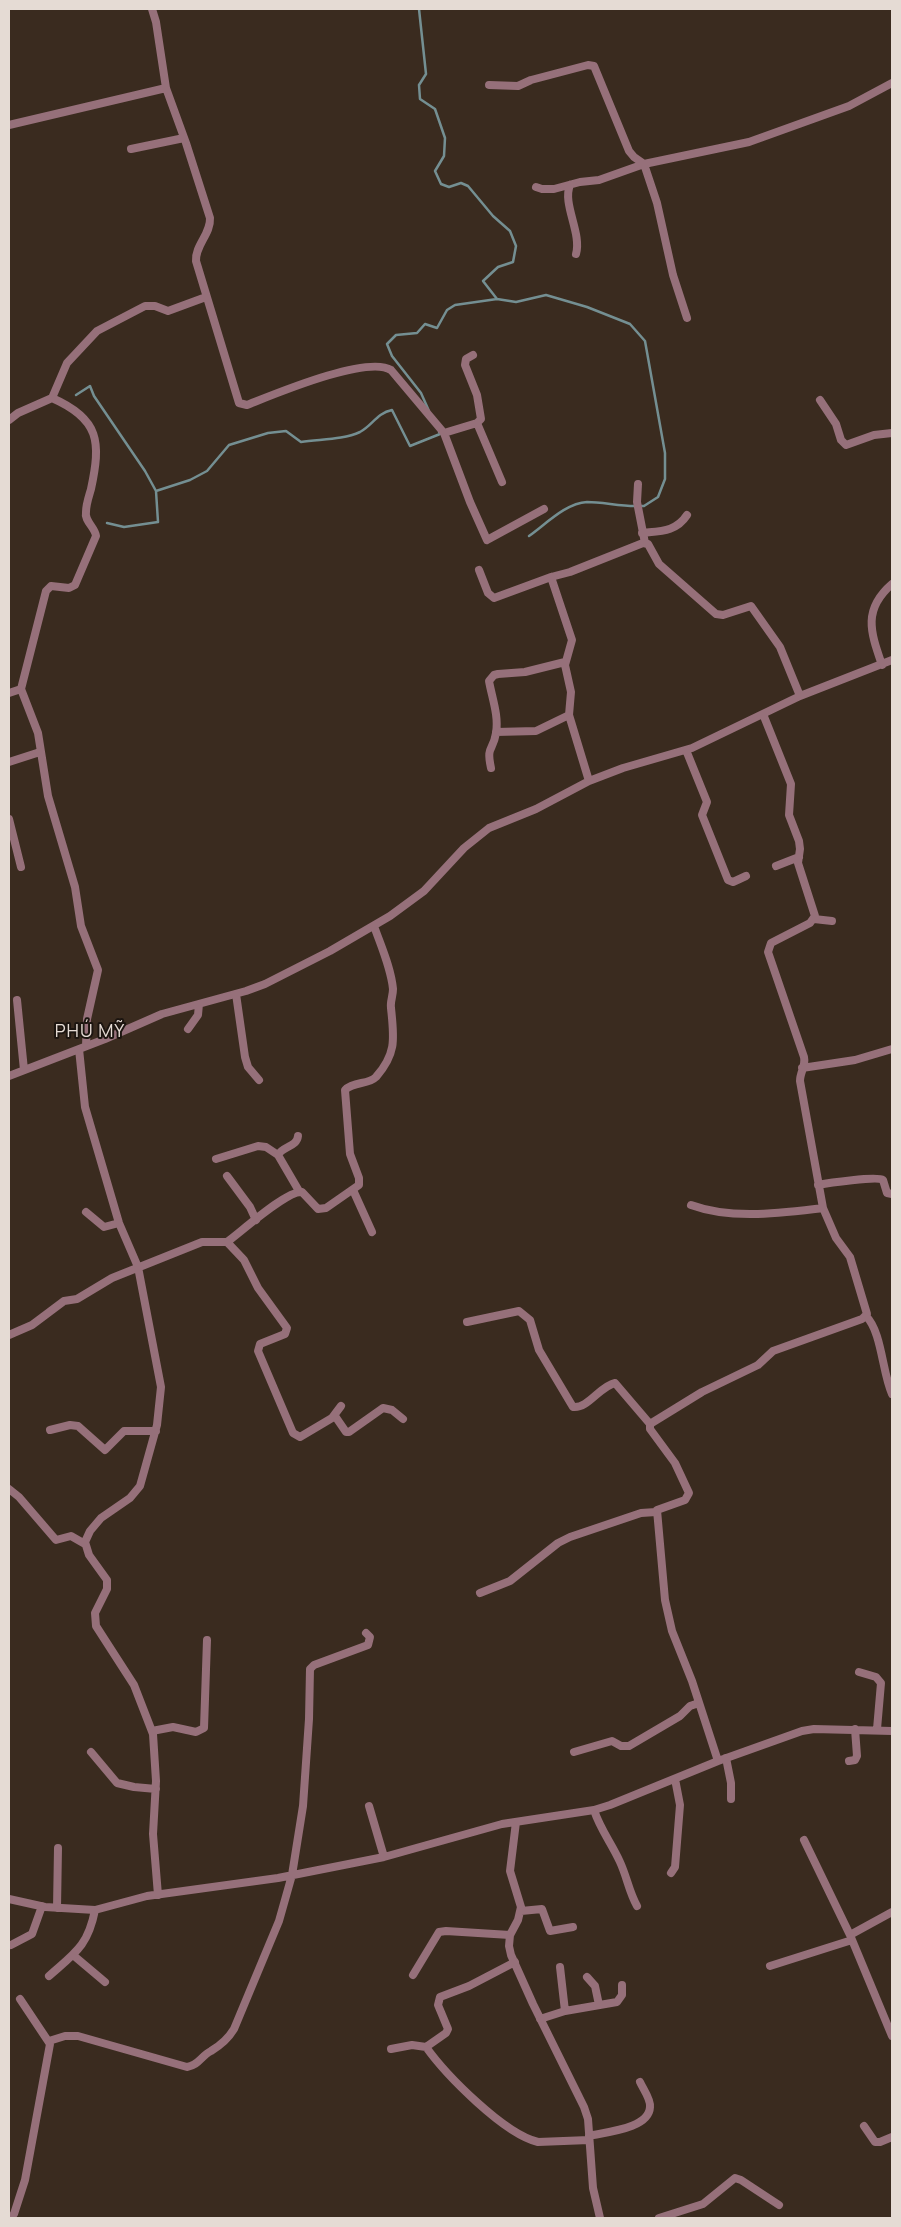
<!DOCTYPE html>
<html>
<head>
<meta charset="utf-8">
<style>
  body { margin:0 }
  #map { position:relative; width:901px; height:2227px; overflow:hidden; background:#3a2b1f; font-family:Manrope,sans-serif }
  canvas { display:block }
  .frame { position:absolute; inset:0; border:10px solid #e5dbd4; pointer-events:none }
</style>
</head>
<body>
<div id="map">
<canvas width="901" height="2227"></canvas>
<div class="frame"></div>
</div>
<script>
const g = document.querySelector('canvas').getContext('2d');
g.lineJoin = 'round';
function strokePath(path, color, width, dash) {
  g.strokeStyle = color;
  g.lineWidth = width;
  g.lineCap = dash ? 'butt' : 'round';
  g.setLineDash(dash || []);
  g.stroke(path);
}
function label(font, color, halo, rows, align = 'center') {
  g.font = font + ' Manrope,sans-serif';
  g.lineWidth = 4;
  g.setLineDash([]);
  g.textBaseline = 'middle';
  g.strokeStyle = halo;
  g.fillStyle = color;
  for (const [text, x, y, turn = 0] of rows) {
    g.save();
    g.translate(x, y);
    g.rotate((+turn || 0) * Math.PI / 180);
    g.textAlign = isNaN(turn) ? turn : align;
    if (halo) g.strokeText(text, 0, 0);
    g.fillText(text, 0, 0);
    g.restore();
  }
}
strokePath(new Path2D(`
  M419,9L426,74L419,85L420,99L435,109L445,138L444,156L435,171L441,184L449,187L461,183L468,186L493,216L510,231L516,246L513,262L498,267L483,281L497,299L516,302L546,295L587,307L630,324L645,341L665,453V479L658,497L644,506H640
  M76,395L90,386L94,396L145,471L156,491L158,522L124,527L107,523
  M429,411L421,393L392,356L387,344L396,335L417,333L425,324L437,328L447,310L455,305L497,299
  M156,491L190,480L207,471L229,445L268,433L286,431L301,442C320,439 343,440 360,432C372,426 377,413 392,410L410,446L440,434L439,432
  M529,536C546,524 566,503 587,502C602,502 619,506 635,506`), '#748f92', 2.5);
strokePath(new Path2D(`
  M152,9L156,22L166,88L186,143L210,218C211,234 195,245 196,261L239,403L247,405C275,394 367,355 391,370L444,433L477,423L481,419L477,395L465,365L466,359L473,355
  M489,85L518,86L531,80L588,65L594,66L629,151L634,157L644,164L657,203L673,275L687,318
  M9,125L166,88
  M131,149L184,138
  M570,185C562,204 582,233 576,254
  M536,187L542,189H554L580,182L599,180L644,164L749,142L849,106L892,83
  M52,398C100,419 101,442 91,489C89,496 86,504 86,512C84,521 95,527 96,536L75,585L69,588L51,586L46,591L21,689L38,733L48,796L75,887L81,926L98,970L87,1019L86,1046
  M820,400L836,424L841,440L846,445L874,435L892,433
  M9,420L18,413L52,398L67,363L97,331L145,306H155L168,311L206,297
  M477,423L502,482
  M444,433L470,502L487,540L544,509
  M638,484L637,502L645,543
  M642,533C660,531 676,532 687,515
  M479,570L488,593L494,598L551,577
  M882,665C871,633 862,610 892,584
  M9,693L21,689
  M496,732L536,731L569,715
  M686,750L707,802L702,815L728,880L733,882L746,876
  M9,762L40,752
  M491,768C486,745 493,752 496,733C499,716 492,698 489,681L494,675L498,674L525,672L565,662
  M589,781L569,715L571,692L565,665L572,640L551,577L570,572L643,543L648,544L659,564L716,614L723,615L751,606L780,647L800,696
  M9,819L21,867
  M776,866L799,857
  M814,919L832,921
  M236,994L245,1057L248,1067L259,1080
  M17,1000L24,1070
  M188,1029L198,1015L199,1004
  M79,1049L85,1107L119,1223L138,1267L161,1387L157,1425L140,1486L130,1498L101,1518L90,1531L85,1542L89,1555L107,1580V1589L95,1613L96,1626L134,1685L153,1734L156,1781L153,1834L158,1895
  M802,1068L855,1060L892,1049
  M9,1076L105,1039L162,1014L246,991L265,984L330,951L390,916L424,891L464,848L489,828L536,809L589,781L623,768L692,748L800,696L892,660
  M298,1136C297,1147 283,1146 278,1155L299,1191
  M216,1159L258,1146L266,1147L278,1155
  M227,1176L250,1207L256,1220
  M818,1185C828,1183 877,1176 883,1180L887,1193L892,1194
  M353,1190L372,1232
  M691,1205C732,1220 780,1213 823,1208
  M86,1212L104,1227L119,1223
  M227,1242C241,1232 287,1190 302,1192L318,1209L326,1208L359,1185V1178L350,1154L345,1090C354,1081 368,1085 376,1077C397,1053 394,1038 391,1008C390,1002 393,996 393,989C391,968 381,946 374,926
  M866,1316C882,1332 882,1372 892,1394
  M467,1322L519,1311L530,1320L539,1350L573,1407C588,1409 600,1386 615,1383L650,1424
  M9,1335L32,1325L64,1301L77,1299L112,1278L202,1242H227L244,1260L258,1288L287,1328L285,1334L260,1344L258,1351L293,1433L300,1437L332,1418L341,1406
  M335,1416L346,1432H349L383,1408L392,1410L403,1419
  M50,1430L70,1425L78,1426L105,1450L124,1431H156
  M9,1489L19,1497L56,1540L71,1536L85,1544
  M480,1593L510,1581L558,1543L570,1537L641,1513L656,1512
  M859,1672L876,1677L881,1683L877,1729
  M152,1731L173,1727L196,1732L204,1728L207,1640
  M91,1752L117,1783L134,1787L156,1789
  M574,1752L612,1741L621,1746H629L680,1716L690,1706L699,1703
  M726,1758L731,1783V1799
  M718,1761L692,1681L672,1631L665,1600L657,1510L685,1500L689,1493L675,1463L650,1429V1424L702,1392L758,1365L773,1351L862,1319L867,1314L850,1257L836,1238L823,1208L800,1081C800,1072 806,1066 804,1057L768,952L771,943L810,923L815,916L798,863L800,849L799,841L789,815L791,784L763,714
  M849,1761L855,1760L857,1756L855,1729
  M369,1806L384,1857
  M594,1810C600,1829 612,1844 620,1862C627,1877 629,1892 637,1906
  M516,1822L510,1871L521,1907L518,1920L510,1935L509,1946L511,1955L533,2004L584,2107L588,2119L593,2188L600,2218
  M804,1840L850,1935L892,2036
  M671,1873L675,1867L680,1805L675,1779
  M9,1899L45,1907L95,1910L147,1896L278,1878L384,1857L502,1824L594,1810L610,1805L718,1761L802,1731L814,1729L892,1731
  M57,1908L58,1848
  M521,1911L542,1909L550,1931L573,1927
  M850,1935L892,1912
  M11,1945L32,1934L42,1906
  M73,1955L105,1982
  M770,1966L852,1940
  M560,1967L565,2011
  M413,1975L439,1932L446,1931L510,1935
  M49,1976C75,1953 88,1946 95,1910
  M587,1977L595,1986L599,2005
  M540,2019L565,2011L617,2002L622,1995V1985
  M49,2041L65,2036H78L187,2067C199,2065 201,2056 211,2051C221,2045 228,2039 234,2029L279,1921L292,1875L303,1806L309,1719L310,1669L314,1665L368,1645L370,1637L366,1633
  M426,2047C446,2075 504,2134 538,2142L589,2140
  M391,2049L412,2045L426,2047L446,2033L448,2029L438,2005L440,1997L469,1986L515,1962
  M864,2126L875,2142H880L892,2137
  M589,2136C605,2132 649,2129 650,2107C651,2099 643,2089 640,2082
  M10,2218L14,2214L25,2180L50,2044L20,1999
  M659,2218L703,2204L735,2178L741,2180L779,2205`), '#96707a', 8);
g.letterSpacing = '1px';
label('18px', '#e5dbd4', '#1c1510', [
  ["PHÚ MỸ",90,1032]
]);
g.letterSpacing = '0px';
</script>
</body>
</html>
